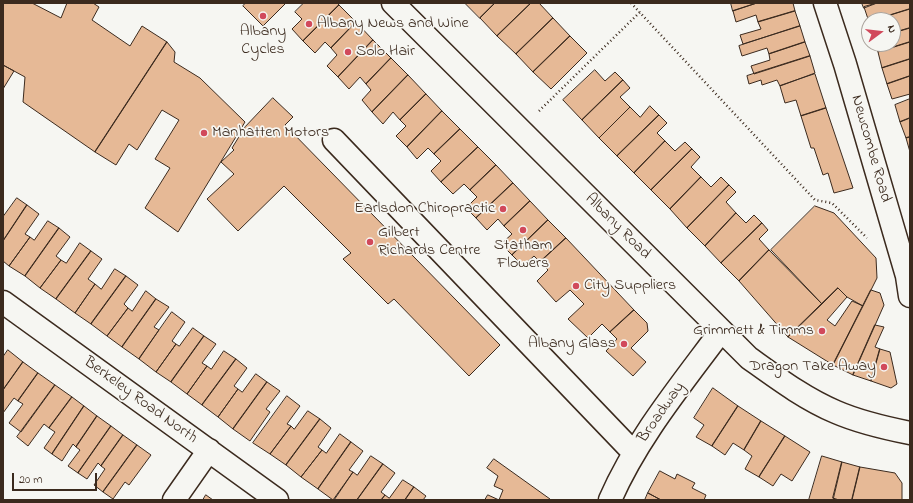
<!DOCTYPE html>
<html>
<head>
<meta charset="utf-8">
<style>
  body { margin:0 }
  #map { position:relative; width:913px; height:503px; overflow:hidden; background:#f6f6f2; font-family:"Indie Flower",sans-serif }
  canvas { display:block }
  .frame { position:absolute; inset:0; border:4px solid #3b2a1e; pointer-events:none }
  .north { position:absolute; left:861px; top:12px; width:40px; height:40px; box-sizing:border-box; background:#f6f6f2; border:1px solid #aba49d; border-radius:50%; rotate:75deg; font-size:11px; font-weight:700; line-height:16px; text-align:center; color:#3b2a1e }
  .north::after { content:''; display:block; margin:auto; width:14px; height:18px; background:#d1495b; clip-path:polygon(50% 0,100% 100%,50% 72%,0 100%) }
  .scale { position:absolute; left:12px; top:473px; width:85px; height:18px; box-sizing:border-box; border:2px solid #3b2a1e; border-top:0; padding-left:5px; font-size:12px; line-height:14px; white-space:nowrap; color:#3b2a1e; -webkit-text-stroke:3px #f6f6f2; paint-order:stroke }
</style>
</head>
<body>
<div id="map">
<canvas width="913" height="503"></canvas>
<div class="frame"></div>
<div class="north">N</div>
<div class="scale">20 m</div>
</div>
<script>
const g = document.querySelector('canvas').getContext('2d');
g.lineJoin = 'round';
function fillPath(path, color) {
  g.fillStyle = color;
  g.fill(path, 'evenodd');
}
function strokePath(path, color, width, dash) {
  g.strokeStyle = color;
  g.lineWidth = width;
  g.lineCap = dash ? 'butt' : 'round';
  g.setLineDash(dash || []);
  g.stroke(path);
}
function label(font, color, halo, rows, align = 'center') {
  g.font = font + ' "Indie Flower",sans-serif';
  g.lineWidth = 3.5;
  g.setLineDash([]);
  g.textBaseline = 'middle';
  g.strokeStyle = halo;
  g.fillStyle = color;
  for (const [text, x, y, turn = 0] of rows) {
    g.save();
    g.translate(x, y);
    g.rotate((+turn || 0) * Math.PI / 180);
    g.textAlign = isNaN(turn) ? turn : align;
    if (halo) g.strokeText(text, 0, 0);
    g.fillText(text, 0, 0);
    g.restore();
  }
}
const building = new Path2D(`
  M3,3H32L61,18L67,3H93L99,7L92,20L130,46L142,26L167,42L95,152L23,102L25,77L3,65Z
  M246,3H286L263,26L243,6Z
  M304,3H337L339,5L303,41L292,29L302,19L295,12Z
  M465,3H495L480,18Z
  M495,3H531L497,36L480,18Z
  M531,3H539L553,18L516,54L497,36Z
  M731,3H757L733,11Z
  M757,3H793L795,11L758,22L756,15L736,22L733,11Z
  M862,3H877L864,8Z
  M877,3H910V9L874,20H869V22L864,7Z
  M339,5L356,22L331,48L325,42L315,53L303,41Z
  M910,9V28L893,33V20H874Z
  M795,11L800,26L743,44L740,35L761,29L758,22Z
  M553,18L570,36L533,72L516,54Z
  M356,22L373,40L338,77L327,66L337,55L331,48Z
  M800,26L805,42L769,54L767,48L742,56L739,46Z
  M910,28V42L878,52L875,44H893V33Z
  M570,36L587,53L551,89L533,72Z
  M373,40L391,58L366,84L360,77L349,89L338,77Z
  M167,42L175,52L174,62L200,78L245,122L178,232L145,208L170,168L155,159L179,120L162,110L137,150L129,144L116,165L95,152Z
  M805,42L810,56L754,74L751,66L770,60L769,54Z
  M910,42V59L882,68L878,52Z
  M810,56L815,73L780,86L777,80L762,85L761,80L749,84L747,76Z
  M391,58L408,75L372,112L362,100L371,90L366,84Z
  M910,59V76L887,84L882,68Z
  M3,65L14,71L3,89Z
  M595,70L605,81L615,72L623,80L582,120L563,100Z
  M815,74L826,108L801,116L796,100L785,103L780,86Z
  M408,75L426,94L400,120L393,112L383,124L372,112Z
  M910,76V94L892,99L887,84Z
  M623,80L630,88L620,97L630,107L599,138L582,120Z
  M426,94L442,111L407,147L396,136L406,126L400,120Z
  M273,98L293,117L285,125L500,345L469,376L394,299L388,304L343,259L351,253L284,186L238,231L207,199L234,174L221,162L234,150L232,148L245,127Z
  M910,99V118L900,122L895,105Z
  M650,106L659,115L617,156L599,138L630,107L640,117Z
  M826,108L853,188L834,193L828,173L823,175L814,148H811L801,116Z
  M442,111L460,129L434,154L428,148L417,159L407,147Z
  M659,115L667,123L657,133L665,141L634,173L617,156Z
  M910,118V137L906,138L900,122Z
  M460,129L478,147L441,182L431,171L441,161L434,154Z
  M910,137V152L906,138Z
  M665,141L675,151L685,142L692,149L651,190L634,173Z
  M478,147L496,165L470,190L464,184L453,194L441,182Z
  M692,149L700,157L691,167L701,177L670,209L651,190Z
  M496,165L513,183L476,218L466,208L477,197L470,190Z
  M701,177L711,187L721,177L729,185L687,228L670,209Z
  M513,183L530,201L504,226L498,219L487,230L476,218Z
  M729,185L736,192L726,202L736,213L705,246L687,228Z
  M17,198L27,205L3,241V217Z
  M530,201L548,220L512,255L501,244L512,234L504,226Z
  M27,205L39,214L25,234L30,237L9,266L3,261V241Z
  M815,206L834,213L876,258L877,278L863,306L847,297L838,288L822,304L771,250Z
  M736,213L746,223L754,215L762,223L721,263L705,246Z
  M548,220L566,238L540,262L534,256L523,266L512,255Z
  M48,221L59,228L25,276L9,266L30,237L34,240Z
  M762,223L768,230L759,239L769,250L739,281L721,263Z
  M59,228L70,237L56,256L61,260L40,288L25,276Z
  M566,238L634,310L610,332L602,324L588,338L568,319L584,304L570,290L556,302L537,281L548,270L540,262Z
  M80,243L91,251L56,299L40,288L61,260L66,263Z
  M769,250L822,304L788,337L739,281Z
  M91,251L102,259L88,279L95,284L75,313L56,299Z
  M115,269L126,276L91,324L75,313L95,284L101,289Z
  M126,276L138,285L124,304L128,308L107,336L91,324Z
  M838,288L847,297L827,320L835,326L852,301L863,306L833,365L788,337Z
  M871,290L880,293L884,305L853,375L833,365Z
  M146,291L156,299L122,347L107,336L128,308L132,311Z
  M156,299L169,307L154,327L159,330L139,359L122,347Z
  M634,310L647,323L648,331L631,348L646,362L633,376L606,351L617,339L610,332Z
  M172,312L185,322L172,341L176,344L156,372L139,359Z
  M875,325L884,327L875,347L880,349L871,381L853,375Z
  M193,328L204,336L171,382L156,372L176,344L179,346Z
  M204,336L216,344L202,363L207,366L187,394L171,382Z
  M880,349L890,352L897,384L891,388L871,381Z
  M8,350L23,362L3,390V357Z
  M224,351L236,359L202,405L187,394L207,366L211,369Z
  M236,359L247,368L234,386L238,389L218,417L202,405Z
  M23,362L38,373L18,401L14,398L3,413V390Z
  M38,373L55,385L21,432L9,423L23,404L18,401Z
  M256,374L267,382L233,429L218,417L238,389L242,392Z
  M267,382L280,391L266,409L270,412L250,441L233,429Z
  M55,385L72,397L49,428L44,424L28,446L17,437Z
  M713,388L738,406L712,446L696,437L704,425L694,418Z
  M287,396L300,406L287,424L291,426L270,454L253,443Z
  M72,397L84,406L52,454L44,448L55,432L49,428Z
  M84,406L97,416L76,447L73,444L62,461L52,454Z
  M738,406L761,421L744,450L733,443L725,455L712,446Z
  M308,411L320,419L286,465L270,454L291,426L294,429Z
  M97,416L111,426L78,473L68,466L80,450L76,447Z
  M320,419L331,428L318,447L322,450L301,477L286,465Z
  M761,421L785,436L759,477L745,469L752,456L744,450Z
  M111,426L123,435L101,466L98,463L87,479L78,473Z
  M340,434L351,442L318,489L301,477L322,450L326,453Z
  M123,435L137,445L103,492L94,485L105,469L101,466Z
  M785,436L810,452L792,481L781,474L773,486L759,477Z
  M351,442L363,451L349,470L353,472L333,500L318,489Z
  M137,445L151,455L129,485L125,482L113,499L103,492Z
  M371,456L383,464L357,500H334L353,472L357,475Z
  M822,456L842,462L833,500H809Z
  M494,459L550,499V500H499L503,490L494,486L498,476L487,468Z
  M842,462L860,467L852,500H839L833,498Z
  M383,464L395,473L381,492L385,495L381,500H357Z
  M860,467L895,473L902,483V500H852Z
  M660,471L675,479L677,474L695,483L692,488L706,495L704,500H661L648,493Z
  M403,480L414,487L405,500H381L385,495L389,498Z
  M414,487L426,496L423,500H405Z
  M648,493L661,500H645Z
  M206,495L213,500H203Z
  M488,495L499,500H485Z`);
fillPath(building, '#e6b996');
strokePath(building, '#3b2a1e', 1);
const minor = new Path2D(`
  M393,3L749,358C777,378 805,399 836,412C859,422 885,428 910,433
  M825,3L845,64L907,276L910,296
  M334,140L634,453
  M3,302L277,500
  M174,500L209,450
  M610,500C637,438 681,385 721,331`);
strokePath(minor, '#3b2a1e', 25);
strokePath(new Path2D(`
  M631,3L815,200L832,203L867,238
  M539,111L640,12`), '#3b2a1e', 2.5, [1, 3]);
strokePath(minor, '#f6f6f2', 22);
for (const [x, y, r, color] of [
  [263,16,4,"#d1495b"],
  [309,24,4,"#d1495b"],
  [348,52,4,"#d1495b"],
  [204,133,4,"#d1495b"],
  [503,209,4,"#d1495b"],
  [523,230,4,"#d1495b"],
  [370,242,4,"#d1495b"],
  [576,286,4,"#d1495b"],
  [822,331,4,"#d1495b"],
  [624,344,4,"#d1495b"],
  [884,367,4,"#d1495b"]
]) {
  const dot = new Path2D();
  dot.arc(x, y, r, 0, 2 * Math.PI);
  g.fillStyle = color;
  g.fill(dot);
  strokePath(dot, '#f6f6f2', 1.5);
}
label('16px', '#3b2a1e', '#f6f6f2', [
  ["Albany News and Wine",317,24],
  ["Albany",263,32,"center"],
  ["Cycles",263,50,"center"],
  ["Solo Hair",356,52],
  ["Manhatten Motors",212,133],
  ["Earlsdon Chiropractic",495,209,"right"],
  ["Gilbert",378,233],
  ["Richards Centre",378,251],
  ["Statham",523,246,"center"],
  ["Flowers",523,264,"center"],
  ["City Suppliers",584,286],
  ["Grimmett & Timms",814,331,"right"],
  ["Albany Glass",616,344,"right"],
  ["Dragon Take Away",876,367,"right"]
], 'left');
label('16px', '#3b2a1e', '#f6f6f2', [
  ["Newcombe Road",870,149,74],
  ["Albany Road",617,227,45],
  ["Berkeley Road North",140,401,36],
  ["Broadway",662,413,-55]
]);
</script>
</body>
</html>
